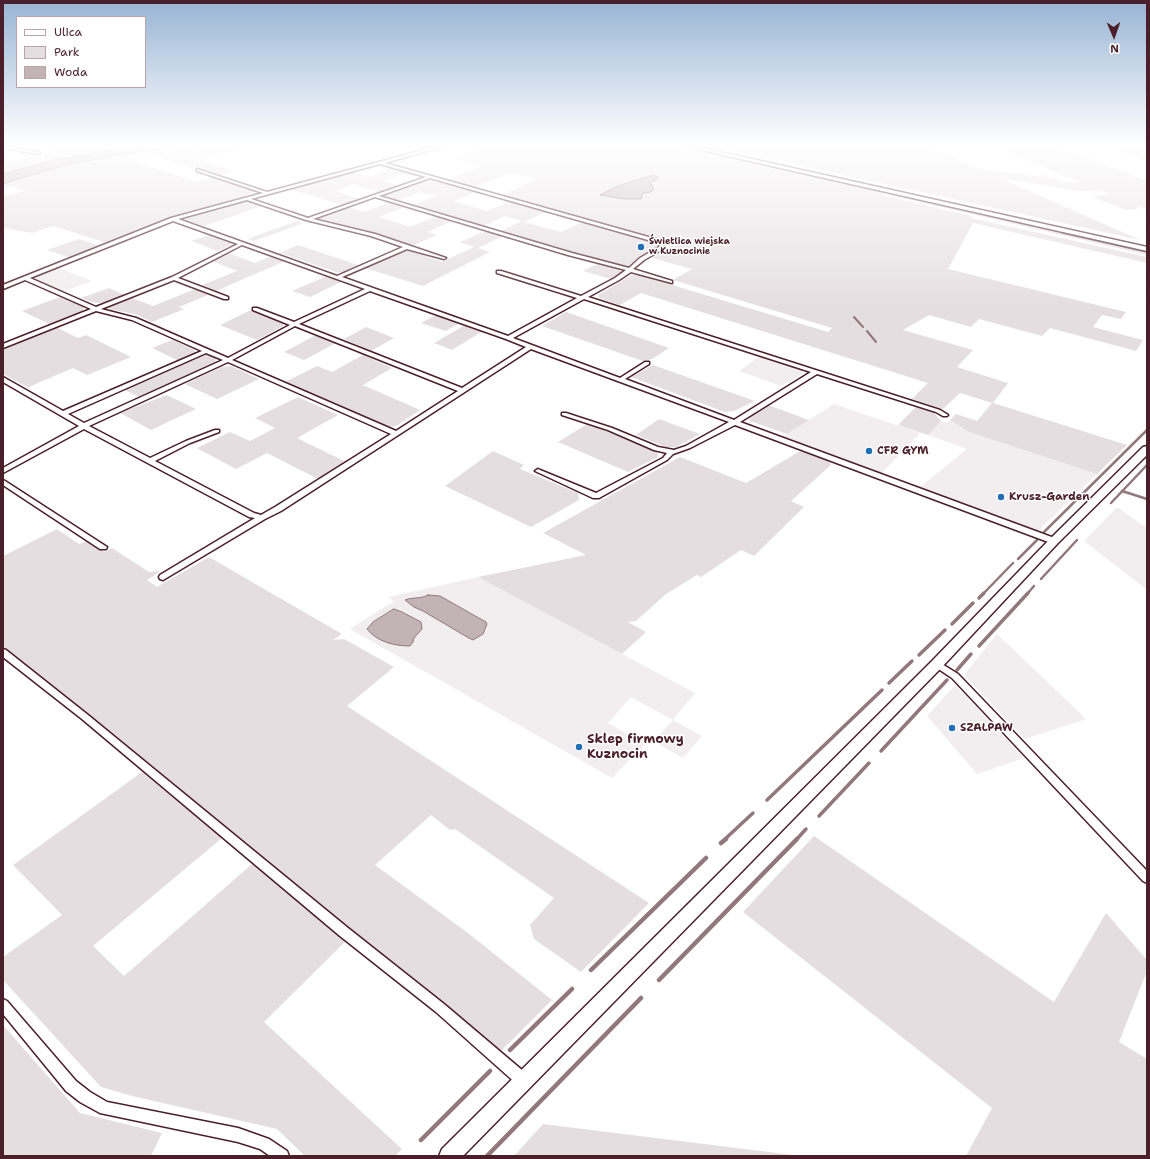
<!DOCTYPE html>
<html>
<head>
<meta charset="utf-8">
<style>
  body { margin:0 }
  #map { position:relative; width:1150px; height:1159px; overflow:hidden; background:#fff; font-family:"Shantell Sans",sans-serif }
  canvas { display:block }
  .frame { position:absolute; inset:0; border:4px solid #4a1f2b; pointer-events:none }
  .legend { position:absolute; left:16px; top:16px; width:130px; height:72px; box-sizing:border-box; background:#fff; border:1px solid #b7a5aa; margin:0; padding:5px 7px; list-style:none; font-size:12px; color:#4a1f2b }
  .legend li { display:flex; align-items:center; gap:8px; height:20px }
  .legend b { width:20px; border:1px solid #b7a5aa }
  .north { position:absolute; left:1094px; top:16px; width:40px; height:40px; -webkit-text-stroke:3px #fff; paint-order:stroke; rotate:178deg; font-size:11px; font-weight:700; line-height:16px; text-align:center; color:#4a1f2b }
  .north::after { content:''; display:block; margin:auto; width:14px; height:18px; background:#4a1f2b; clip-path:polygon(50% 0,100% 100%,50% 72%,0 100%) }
</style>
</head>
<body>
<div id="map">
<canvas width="1150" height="1159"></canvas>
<div class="frame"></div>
<ul class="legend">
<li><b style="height:5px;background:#fff"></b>Ulica</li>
<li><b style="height:11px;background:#e5dee0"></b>Park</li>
<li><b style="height:11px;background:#c1b3b6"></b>Woda</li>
</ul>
<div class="north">N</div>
</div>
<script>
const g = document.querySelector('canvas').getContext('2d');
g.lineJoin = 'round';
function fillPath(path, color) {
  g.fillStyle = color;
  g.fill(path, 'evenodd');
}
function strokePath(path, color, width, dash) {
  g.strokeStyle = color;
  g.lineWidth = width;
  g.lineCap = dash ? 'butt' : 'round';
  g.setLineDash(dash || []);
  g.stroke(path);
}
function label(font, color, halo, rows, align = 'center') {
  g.font = font + ' "Shantell Sans",sans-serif';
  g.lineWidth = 3;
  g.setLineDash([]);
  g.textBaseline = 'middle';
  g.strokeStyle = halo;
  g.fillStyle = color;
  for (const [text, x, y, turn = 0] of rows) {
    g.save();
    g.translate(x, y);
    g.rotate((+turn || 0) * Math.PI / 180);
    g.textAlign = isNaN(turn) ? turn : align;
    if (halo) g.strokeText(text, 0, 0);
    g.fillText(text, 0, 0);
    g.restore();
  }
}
fillPath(new Path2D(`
  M59,268L92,281L64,291L35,279L37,276Z
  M760,356L801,370L803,374L781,386L739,371Z
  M834,404L920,433L881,474L782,437Z
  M950,420L969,432L1097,474L1038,531L919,488L967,449L928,435L941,421L947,423Z
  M1117,507L1147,528V590L1084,541Z
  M478,577L695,693L673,720L702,736L683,758L653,741L673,720L631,697L608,723L645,744L612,778L350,629L394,601L388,597Z
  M997,634L1079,712L1086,719L1025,739L964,675Z
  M955,685L982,713L1024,758L977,774L927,716Z`), '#f2eeef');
fillPath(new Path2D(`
  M60,146H122L102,152L63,158L3,174V163L30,157Z
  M203,146H259L217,154L200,159L234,171L219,176L199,168L194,169L143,152L122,157L197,182L213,177L255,191L254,193L241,197L245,198L173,217L107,243L53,226L32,233L3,228V196L25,191L10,186L3,188V184C68,162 135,150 203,146Z
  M484,146H671L883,193L881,195L971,216V218L1147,257V263L973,223L948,269L1126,312L1121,319L1102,315L1093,327L1143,340L1136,351L1050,328L1042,336L979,319L971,327L929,315L903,330L973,350L957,367L1008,383L993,403L1127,445L1097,474L969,432L950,420L956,414L977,421L992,403L960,393L943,409L912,399L928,383L641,293L620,305L599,298L598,295L632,275H639L828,332L832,328L673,280L692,269L652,258L675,244L502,195L537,179L511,173L474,187L447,180L483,166L454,158Z
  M711,146H928L979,169L1036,176L1045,175L1063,182H1080L993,146H1057L1147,181V209L1137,205V209L1126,210L1093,197L1110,194L1099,190L1080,191L1000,178L1140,240Z
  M1103,146H1147V162Z
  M392,169L407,173L383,181L397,185L380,192L354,184L335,191L360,199L342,205L291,189L352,172L368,177Z
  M425,180H431L476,192L454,201L487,211L510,202L546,212L524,222L561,232L583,222L658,243L659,245L642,255L630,266H624L501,231L522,221L505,216L483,226L414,205L436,196L420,192L397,201L384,197V194Z
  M887,193L1147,251V255L889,195Z
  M242,202H248L262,206L204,226L185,220L186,218Z
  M390,202L405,207L379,217L410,227L436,216L452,221L428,232L437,235L412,246L373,233L318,220V218L349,207L364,212Z
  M297,221L304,223L254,241L247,239Z
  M486,231L503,236L478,248L490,252L423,286L365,268L404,250H409L442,262L474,247L460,242Z
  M210,235L231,242V245L218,251L191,241Z
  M79,239L97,245V247L71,258L47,250Z
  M298,245L358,265L344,272H336L280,253Z
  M228,253L255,263L271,256L285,261L216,291L202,285L237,271L212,261Z
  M597,264L620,270L623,273L611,279L583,271Z
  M327,276L343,281L310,297L292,291Z
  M109,288L125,295C105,302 102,307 81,298Z
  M195,289L208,295L179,307L184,309L152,322L135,314L109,309L110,307L132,298L153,306Z
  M60,297L84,307L82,311L49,324L22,311Z
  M251,310L283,323V326L257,340L220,325Z
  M566,312L669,348L652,359L643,361L542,326Z
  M438,315L457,322L458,324L446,331L421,323L434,316Z
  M465,325L483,331L452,350L434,343Z
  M56,327L78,338L86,335L131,357L87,375L73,368L31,386L29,388L3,374V350Z
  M366,327L394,338L371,351L344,339Z
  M316,335L336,343L304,360L284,352Z
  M172,340L195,350V354L179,361L152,348Z
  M204,354L216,359L215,363L139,397L123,389Z
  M363,355L392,368L363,385L420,410L396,426L387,427L285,382L317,366L332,372Z
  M653,365L755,401L734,411L725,412L631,377Z
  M231,366L259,379L217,399L185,384L222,367Z
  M167,395L196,409L151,430L120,413Z
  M298,397L338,415L297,438L348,463L320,480L267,453L236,469L197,448L230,432L250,441L275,428L255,418Z
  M768,405L809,420L787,434L750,421L748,416Z
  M916,407L934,413L941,421L928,435L898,425Z
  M659,419L700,434L676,447H666L636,435Z
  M587,424L657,451L658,457L628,472L558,442Z
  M802,450L828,459L831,465L791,501L804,507L754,556L741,550L701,577L697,575L666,594L636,621L628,622L646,632L622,654L478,577L586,555L543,533L680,457L746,483Z
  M493,451L524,465L520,469L578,493L579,500L531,527L445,486Z
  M57,529L79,544L87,541L105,552L112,548L149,572L161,571L147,580L157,587L209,557L342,634L333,640L344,639L394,667L347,706L649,903L581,972L534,939L530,925L554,898L455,829L450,830L431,815L375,865L468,933L552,1000L501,1051L3,646V556Z
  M142,772L222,838L93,946L124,976L252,864L347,940L264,1022L402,1149L395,1156H305L277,1129L132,1096L101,1087L3,980V957L62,915L13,865Z
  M814,836L1054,1002L1106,913L1147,960V971L1119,1042L1147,1059V1156H966L992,1108L743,912Z
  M3,1025L80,1113L162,1133L151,1156H3Z
  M543,1124L801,1156H514Z`), '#e5dee0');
const water = new Path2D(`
  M122,146H203C192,147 181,147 170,148C113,154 57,165 3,184V174L54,160L102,152Z
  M654,175L658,177V179L650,182L654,189L651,192L643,193L641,199H625L600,195L618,186Z
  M428,595L440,596L486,622L487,624L483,634L473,640L467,637L423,611L414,607L405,600C413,597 421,599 428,595Z
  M394,609L402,612L421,622L422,629L414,638L413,642L410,646C395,646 377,642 367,629L373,622Z`);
fillPath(water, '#c1b3b6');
strokePath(water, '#91787e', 1);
strokePath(new Path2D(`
  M1062,233L1147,252`), '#91787e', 1.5);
strokePath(new Path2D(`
  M854,317L863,327
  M867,331L876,342`), '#91787e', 2);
strokePath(new Path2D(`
  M1122,491L1147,499
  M1111,503L1147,465
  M1044,532L1147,430
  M1018,559L1037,540
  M1041,579L1077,540
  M983,594L1013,563
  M1027,594L1034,586`), '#91787e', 2.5);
strokePath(new Path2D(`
  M979,598L984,593
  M952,624L973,603
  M979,646L1028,593
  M919,655L945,630
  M957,670L971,654
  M889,683L912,661
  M881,751L947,680
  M767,800L882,690
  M819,816L869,763
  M724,840L753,813
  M796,840L806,829`), '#91787e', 3.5);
strokePath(new Path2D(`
  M721,843L726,839
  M591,970L706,858
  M659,980L797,839
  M510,1050L572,989
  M421,1140L490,1071
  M487,1156L641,998`), '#91787e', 4.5);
const street = new Path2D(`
  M3,146L38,152L40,153L38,154L3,148Z
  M438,146H444L385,163L659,240L664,243L663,249L644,260L633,269L672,281V283L631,272L619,280L588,297L940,410L948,415L947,416H943L936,412L817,374L740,422L1057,539L1058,541L1057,543H1051L735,425L690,448L673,454L667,460L599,498H593L535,471L538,469L540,470L596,493L663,458L667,453L654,450L608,430L562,415V413H566L612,428L658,447L674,450L686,446L729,422L531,349L281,511L265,519L163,580L160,579L159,577L160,575L255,518L249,517L84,429L3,473V468L79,426L3,382V377L63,411L202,351L132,320L96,311L3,348V344L91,309L25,280L3,289V285L171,218L263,193L197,171V169L267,192ZM380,164L426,177L308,218L251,199ZM430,178L655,242L660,245L659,247L640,258L629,268L572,253L379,196ZM375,197L568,255L626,270L615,278L581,296L501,271H497V273L577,298L508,336L342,277L407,249L444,259L446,258L375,234L313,219ZM247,200L306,220L371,236L403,247L337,276L178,219ZM173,221L238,244L172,277L96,307L30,278ZM242,245L365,289L294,322L257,308H253V310L290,325L228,358L136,318L101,309L174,280L224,299H228V297L178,278ZM370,291L506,339L526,347L462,388L299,324ZM584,299L811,372L734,420L625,379L649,364V362H645L620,378L513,338ZM295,326L458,391L396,431L232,360ZM206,353L223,360L84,423L68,414ZM228,362L391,434L275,507L261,515L254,513L155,461L190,443L219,432V430H215L186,441L150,458L89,426Z
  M3,480L5,481L107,547L106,549H100L3,485Z
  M3,649L6,650L88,715L348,928L444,1004L529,1076L530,1081L529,1086L524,1087L519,1086L436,1012L340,936L82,719L3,657Z
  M937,661L958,674L1147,871V883L1143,881L952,678L934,666L933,664L934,662Z
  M3,999L7,1001L76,1081L90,1092L107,1102L238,1128L269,1139L287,1151L289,1156H270L260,1149L238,1142L100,1113L80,1102L66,1091L3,1014Z`);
const secondary = new Path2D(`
  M1147,446V455L1058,543L942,667L463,1156H439L442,1149L932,661L1050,539L1143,447Z`);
const primary = new Path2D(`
  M683,146H694L1147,247V251Z`);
strokePath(street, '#4a1f2b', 3);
strokePath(secondary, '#4a1f2b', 3);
strokePath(primary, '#4a1f2b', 3);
fillPath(street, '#fff');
fillPath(secondary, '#fff');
fillPath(primary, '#fff');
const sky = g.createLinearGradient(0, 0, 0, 308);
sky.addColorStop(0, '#98b4d4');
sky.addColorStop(0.47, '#fff');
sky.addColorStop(1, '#ffffff00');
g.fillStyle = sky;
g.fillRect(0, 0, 1150, 308);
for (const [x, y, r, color] of [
  [641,247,4,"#1f6fb2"],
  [869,451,4,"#1f6fb2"],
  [1001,497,4,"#1f6fb2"],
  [952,728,4,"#1f6fb2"],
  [579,747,4,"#1f6fb2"]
]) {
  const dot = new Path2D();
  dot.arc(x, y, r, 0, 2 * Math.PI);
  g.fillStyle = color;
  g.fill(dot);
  strokePath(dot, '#fff', 1.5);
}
label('bold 9px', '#4a1f2b', '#fff', [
  ["Świetlica wiejska",649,242],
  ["w Kuznocinie",649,252]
], 'left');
label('bold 11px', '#4a1f2b', '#fff', [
  ["CFR GYM",877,451],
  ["Krusz-Garden",1009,497],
  ["SZALPAW",960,728]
], 'left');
label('bold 13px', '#4a1f2b', '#fff', [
  ["Sklep firmowy",587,740],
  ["Kuznocin",587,755]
], 'left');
</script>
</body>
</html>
